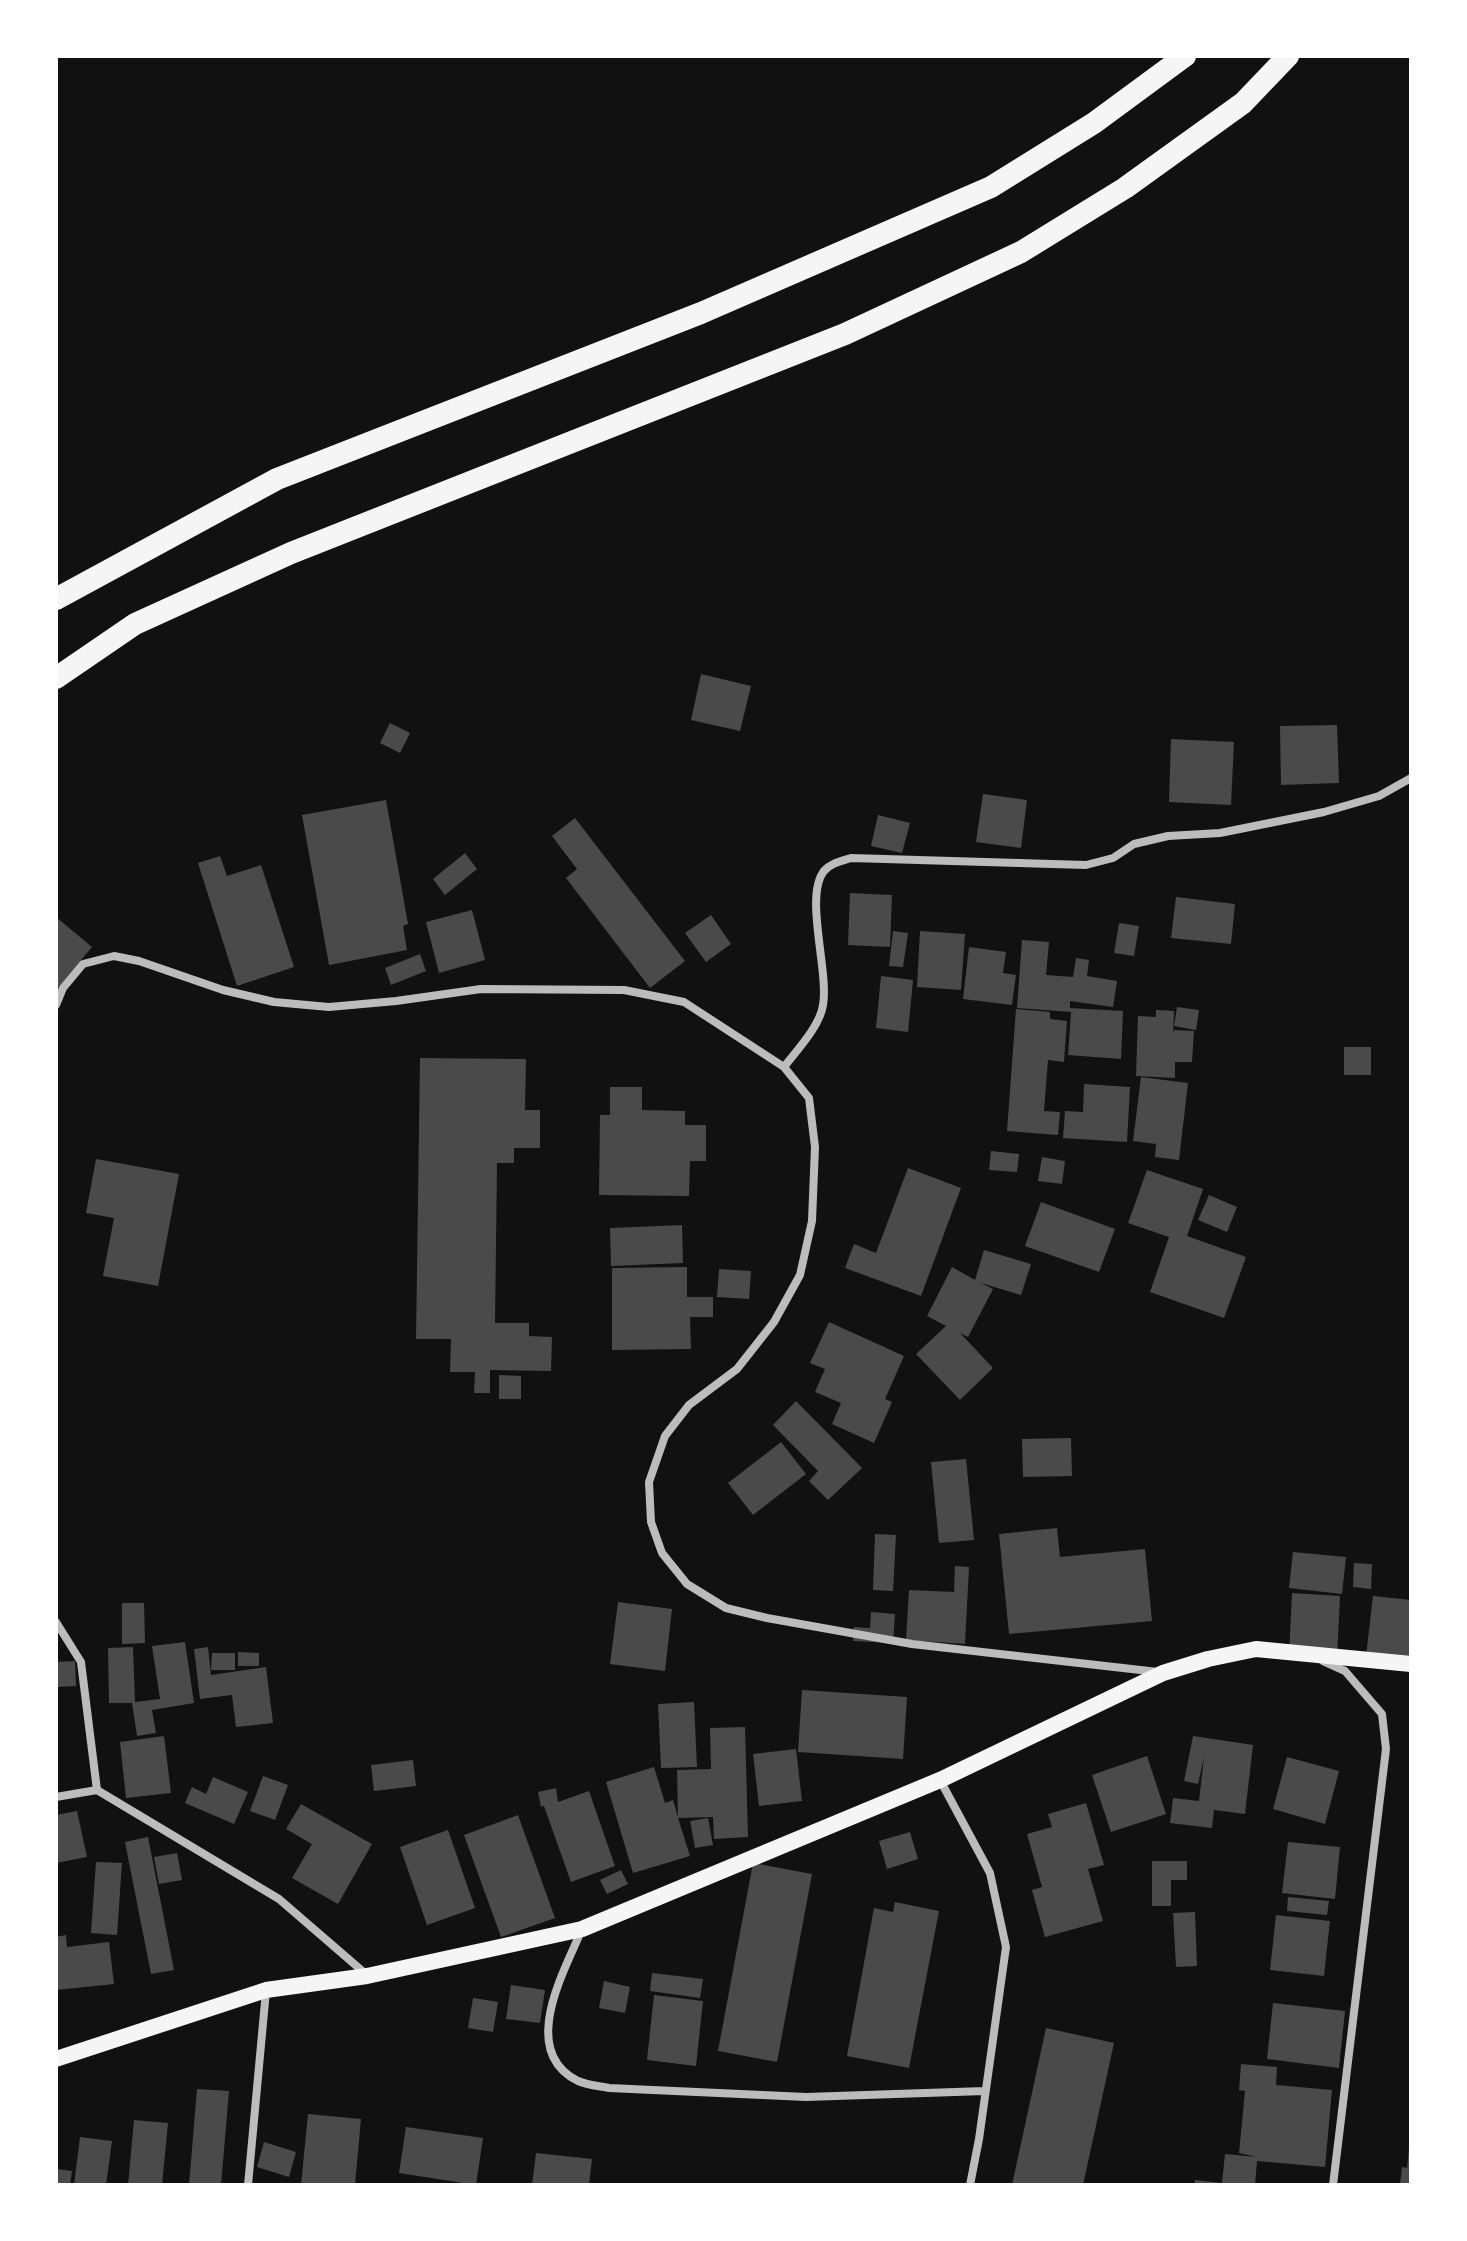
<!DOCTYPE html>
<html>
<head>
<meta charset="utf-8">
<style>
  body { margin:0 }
  #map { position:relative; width:1467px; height:2241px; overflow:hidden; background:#111; font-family:"Playfair Display",serif }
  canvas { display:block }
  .frame { position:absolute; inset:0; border:58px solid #fff; pointer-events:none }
</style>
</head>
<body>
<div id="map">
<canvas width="1467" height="2241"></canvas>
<div class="frame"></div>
</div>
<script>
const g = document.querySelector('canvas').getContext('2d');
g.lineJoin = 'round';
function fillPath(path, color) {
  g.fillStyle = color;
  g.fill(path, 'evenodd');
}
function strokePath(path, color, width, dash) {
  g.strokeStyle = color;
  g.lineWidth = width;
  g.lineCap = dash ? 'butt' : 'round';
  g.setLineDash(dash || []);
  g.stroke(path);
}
fillPath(new Path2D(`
  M701,674L751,686L740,731L691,720Z
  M390,723L410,733L400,753L380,743Z
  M1337,725L1339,783L1281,785L1280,726Z
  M1171,739L1234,742L1231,805L1169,802Z
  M983,794L1027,800L1021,848L976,842Z
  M386,800L408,924L403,926L407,950L329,965L302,815Z
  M878,815L910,823L902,853L871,846Z
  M575,818L685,961L650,988L566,878L577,869L552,836Z
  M465,853L477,869L445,895L433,879Z
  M220,856L227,876L261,865L294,967L237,986L198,863Z
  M850,893L892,895L890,947L848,945Z
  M1176,897L1235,904L1231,944L1171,938Z
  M472,910L485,960L439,973L426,922Z
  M711,915L731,944L706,962L685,933Z
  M56,917L92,947L56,990Z
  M1119,923L1139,926L1134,956L1114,953Z
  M893,931L908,933L903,967L889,966Z
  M920,931L965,934L961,990L917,987Z
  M1022,940L1049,942L1046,975L1073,977L1076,958L1089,960L1087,976L1117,981L1113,1007L1070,1001V1008L1123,1011L1121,1059L1068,1055L1071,1012L1017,1008Z
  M969,947L1006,952L1003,973L1016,975L1012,1005L963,999Z
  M420,954L426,971L391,985L385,968Z
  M881,976L913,980L908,1032L876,1028Z
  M1177,1007L1199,1010L1196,1030L1174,1026Z
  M1016,1009L1050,1012V1019L1067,1021L1064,1062L1048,1060L1044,1111L1060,1112L1058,1135L1007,1131Z
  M1156,1010L1174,1011L1173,1035L1174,1030L1194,1031L1192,1062H1175V1078L1136,1076L1138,1016L1156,1017Z
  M1344,1047H1371V1075H1344Z
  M420,1058L526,1059L525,1110H540V1148H514V1163H497L495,1323H529V1336L552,1337L551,1371L490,1370V1393H474L475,1372H450L451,1339H416Z
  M1141,1077L1188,1083L1179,1160L1155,1157L1156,1144L1133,1141Z
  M1084,1084L1130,1087L1127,1142L1063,1138L1065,1111L1083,1112Z
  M610,1087H642V1110L685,1111V1125H706V1161H690L689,1196L599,1195L600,1115H610Z
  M991,1151L1019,1154L1017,1172L989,1170Z
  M1042,1157L1065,1161L1062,1184L1038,1181Z
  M96,1159L179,1174L158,1286L103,1276L114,1218L86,1213Z
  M908,1168L961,1188L921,1296L845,1268L854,1244L876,1253Z
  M1147,1170L1203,1189L1187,1236L1246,1257L1224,1318L1150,1292L1169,1237L1128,1223Z
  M1209,1195L1237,1207L1227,1232L1198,1220Z
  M1041,1202L1115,1229L1099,1272L1025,1246Z
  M682,1225L683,1263L611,1266L610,1228Z
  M984,1250L1031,1264L1021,1295L981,1283L993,1289L968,1337L960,1333L993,1368L960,1400L916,1354L946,1326L927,1316L952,1267L975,1280Z
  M687,1267V1297H713V1317H690L691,1349L612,1350V1268Z
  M719,1269L751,1271L749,1299L717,1297Z
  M829,1322L904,1356L885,1399L892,1402L874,1443L832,1424L841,1403L815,1392L825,1369L810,1363Z
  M499,1375L521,1376V1399H499Z
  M796,1401L862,1468L828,1500L809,1481L818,1471L773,1425Z
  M1071,1438L1072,1476L1023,1477L1022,1439Z
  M781,1442L806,1474L753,1515L728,1483Z
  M966,1459L974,1540L939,1543L931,1462Z
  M1057,1528L1060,1557L1145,1549L1152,1621L1009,1634L999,1534Z
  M875,1534L896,1535L893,1591L873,1590Z
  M1293,1552L1346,1557L1342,1594L1289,1588Z
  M1354,1563L1372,1564L1371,1589L1353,1587Z
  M955,1566L969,1567L965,1644L906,1640L909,1590L954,1592Z
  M1292,1593L1340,1596L1337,1659L1289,1656Z
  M1373,1596L1411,1600V1662L1366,1656Z
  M618,1602L672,1609L665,1671L610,1664Z
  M122,1603H144L145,1643L122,1644Z
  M871,1612L895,1614L893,1643L853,1641L854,1627L870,1628Z
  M185,1642L194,1703L152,1710L156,1733L137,1736L132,1703H109L108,1648L133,1647L135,1702L160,1699L152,1646Z
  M208,1647L211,1675L266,1667L273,1723L236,1727L232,1695L200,1699L194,1649Z
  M238,1652L259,1653V1666H238Z
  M212,1653H235V1670H211Z
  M75,1661L76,1686L56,1687V1662Z
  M802,1690L907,1697L903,1759L798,1752Z
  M694,1702L697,1767L661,1768L658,1704Z
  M745,1727L748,1837L714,1839L713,1817L678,1818L690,1856L633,1873L606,1782L654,1767L665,1803L673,1800L678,1817L677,1770L711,1769L710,1728Z
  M164,1736L171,1793L126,1798L120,1742Z
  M1193,1736L1253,1745L1245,1814L1214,1810L1212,1828L1170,1823L1173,1798L1199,1801L1204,1757L1198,1784L1184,1781Z
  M796,1749L802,1801L759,1806L753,1754Z
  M1147,1756L1166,1814L1111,1832L1092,1775Z
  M1287,1757L1339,1771L1325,1824L1273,1809Z
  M413,1760L416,1786L374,1791L371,1765Z
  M263,1776L288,1785L275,1820L250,1811Z
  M213,1777L248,1792L234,1824L185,1803L192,1787L206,1794Z
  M556,1788L558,1802L589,1791L615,1866L571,1882L544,1806L541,1807L538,1792Z
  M1086,1803L1104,1865L1088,1869L1103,1921L1045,1937L1032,1890L1042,1887L1027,1834L1052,1827L1048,1814Z
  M301,1804L372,1844L338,1904L292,1878L312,1844L286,1829Z
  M77,1811L87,1857L56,1863V1815Z
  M518,1815L555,1918L501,1937L464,1835Z
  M708,1818L713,1845L695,1848L690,1821Z
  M448,1830L475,1908L427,1925L400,1847Z
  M910,1832L918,1859L887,1869L879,1841Z
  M148,1837L174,1970L151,1974L125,1842Z
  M1288,1842L1340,1847L1335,1899L1282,1893Z
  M177,1853L182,1880L159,1884L154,1857Z
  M1152,1861H1187V1880H1171V1906H1152Z
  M96,1862L122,1863L117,1935L91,1933Z
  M753,1863L812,1874L777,2062L718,2051Z
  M621,1870L628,1884L607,1894L600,1880Z
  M1288,1897L1329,1901L1327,1915L1287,1911Z
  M895,1902L939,1911L909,2068L847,2056L874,1908L893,1912Z
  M1195,1912L1197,1966L1176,1967L1173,1913Z
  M1276,1915L1330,1921L1324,1976L1270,1970Z
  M66,1935L67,1947L109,1942L114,1984L56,1990V1937Z
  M652,1973L703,1979L700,1998L650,1991Z
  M604,1981L630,1987L625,2013L599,2008Z
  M511,1985L545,1990L540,2023L506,2019Z
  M654,1995L703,2001L696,2066L647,2060Z
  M473,1998L498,2002L493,2032L468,2028Z
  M1273,2003L1345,2011L1339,2068L1267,2059Z
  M1046,2028L1114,2043L1083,2185H1012Z
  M1241,2064L1277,2067L1276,2085L1332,2090L1325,2167L1257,2161L1255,2185H1195V2180L1222,2183L1225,2154L1257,2157L1239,2153L1245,2091L1239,2090Z
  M197,2089L229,2091L221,2185H189Z
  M308,2114L361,2119L355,2185H301Z
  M134,2120L168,2123L162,2185H128Z
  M406,2127L483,2138L476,2185L399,2173Z
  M80,2137L112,2141L106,2185H74Z
  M264,2142L296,2152L289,2177L257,2167Z
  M1409,2148H1411V2185H1400L1402,2167L1407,2168Z
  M536,2153L592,2159L589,2185H532Z
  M56,2169L72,2171L70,2185H56Z`), '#4a4a4a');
strokePath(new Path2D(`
  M56,1005L63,988L83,964L114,956L139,961L223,990L274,1002L329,1007L396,1001L481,989L624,990L684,1002L784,1067L809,1098L815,1147L812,1221L800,1275L774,1322L737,1369L689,1405L665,1436L649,1482L651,1522L662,1553L687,1584L726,1608L767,1618L912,1644L1158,1672
  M784,1067C797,1050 820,1026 823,1005C829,971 804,896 824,871C831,863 841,861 851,858L1086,865L1113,858L1134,844L1168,836L1220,833L1324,812L1379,796L1411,778
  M56,1622L81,1662L97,1790
  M1323,1661L1345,1671L1382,1714L1386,1749L1333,2185
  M940,1780L990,1873L1006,1947L979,2139L970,2185
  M56,1797L97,1790L279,1899L367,1975
  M582,1929C564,1972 518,2051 578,2081C587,2085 599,2086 609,2088L806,2097L985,2091
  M248,2185L266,1991`), '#bcbcbc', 8);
strokePath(new Path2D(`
  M56,2059L266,1990L367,1976L582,1929L940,1780L1163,1673L1208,1659L1256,1649L1411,1664`), '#f5f5f5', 16);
strokePath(new Path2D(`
  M56,599L277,479L701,313L991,187L1094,123L1185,56
  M56,678L135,624L291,553L845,334L1021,252L1125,188L1243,103L1288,56`), '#f5f5f5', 22);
</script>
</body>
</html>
